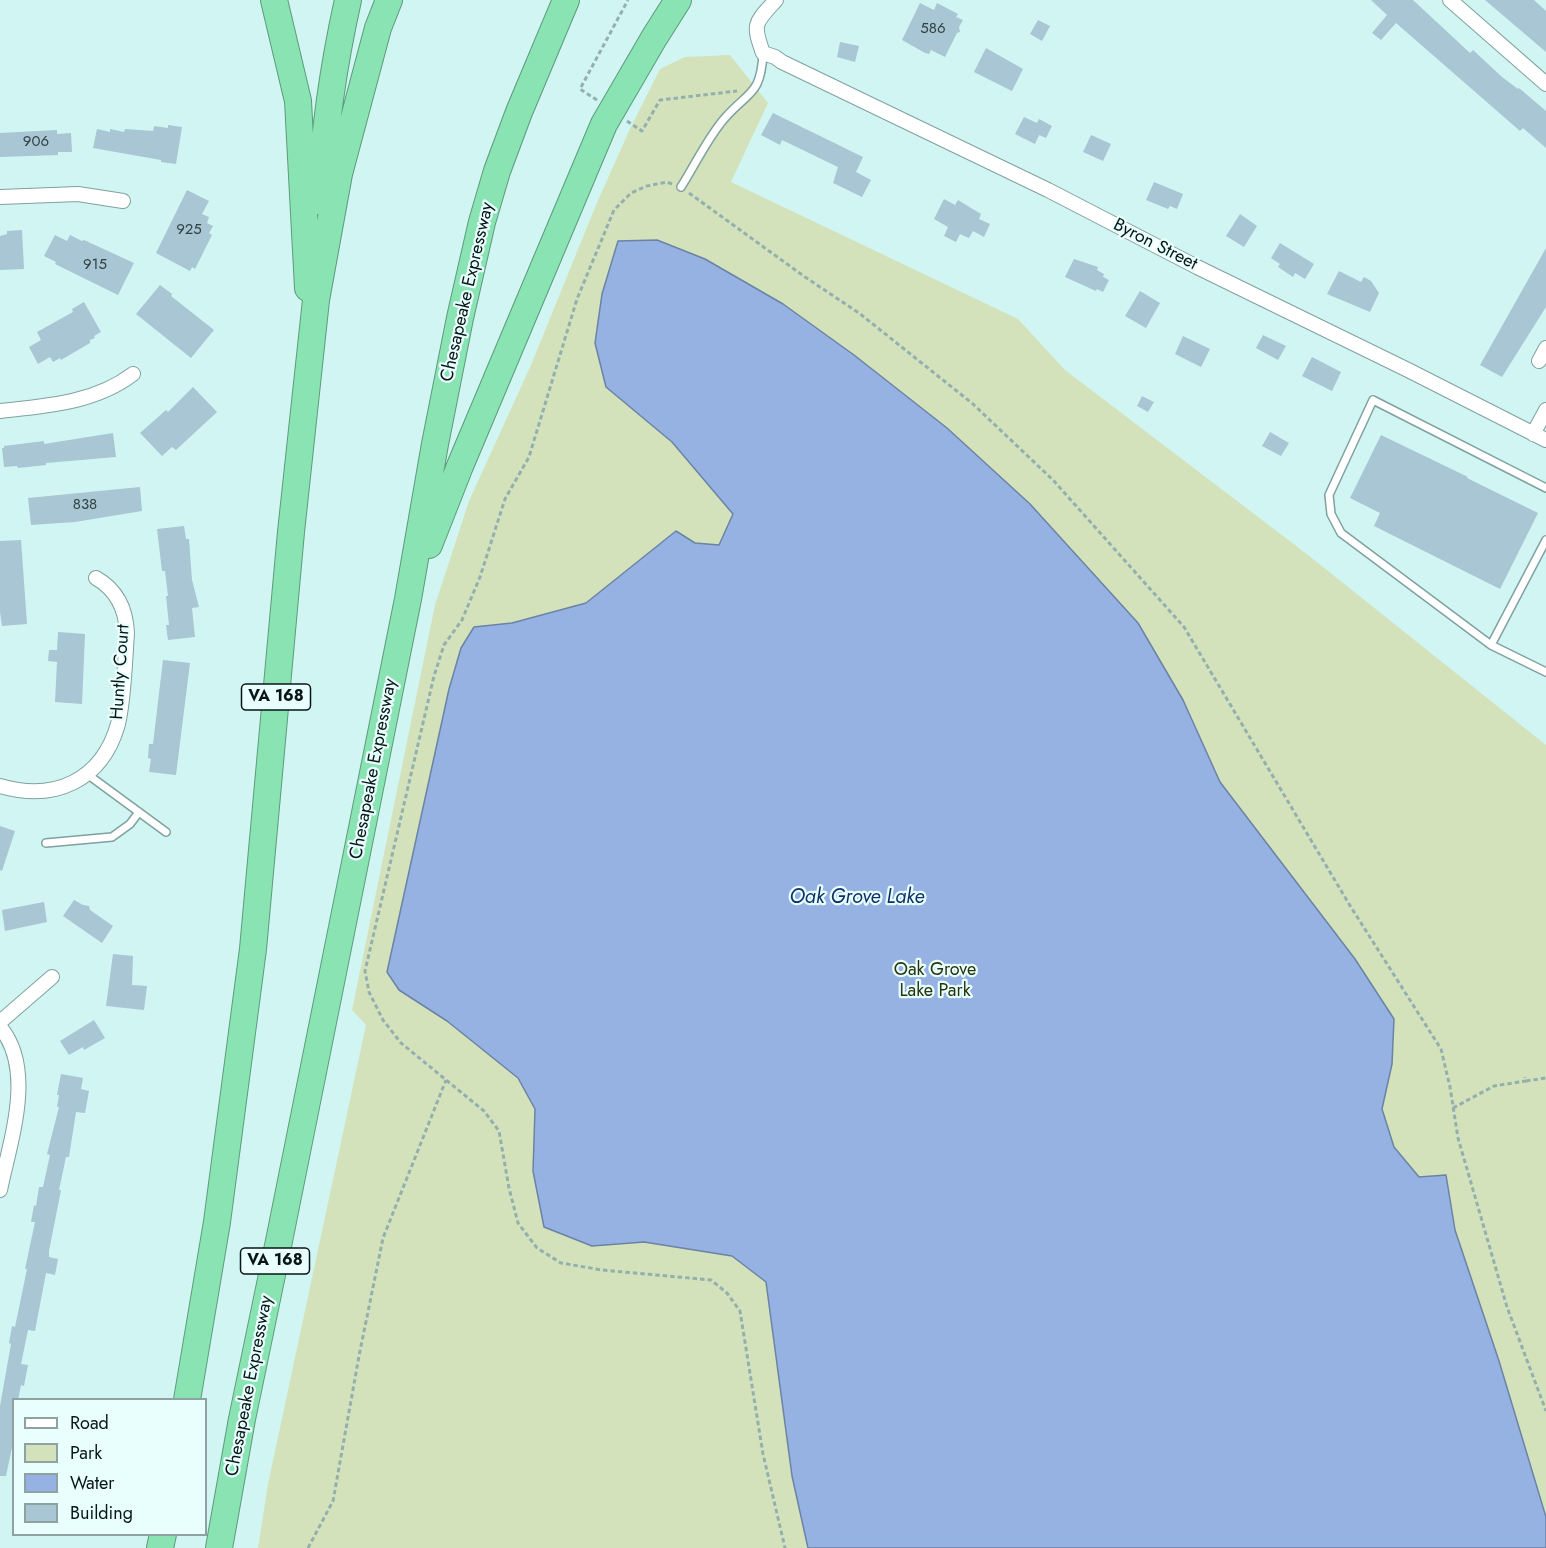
<!DOCTYPE html>
<html>
<head>
<meta charset="utf-8">
<style>
  body { margin:0 }
  #map { position:relative; width:1546px; height:1548px; overflow:hidden; background:#d1f5f3; font-family:Jost,sans-serif }
  canvas { display:block }
  .legend { position:absolute; left:12px; top:1398px; width:195px; height:138px; box-sizing:border-box; background:#e9fffe; border:2px solid #8fa2a1; margin:0; padding:8px 10px; list-style:none; font-size:18px; color:#091615 }
  .legend li { display:flex; align-items:center; gap:12px; height:30px }
  .legend b { width:30px; border:2px solid #8fa2a1 }
</style>
</head>
<body>
<div id="map">
<canvas width="1546" height="1548"></canvas>
<ul class="legend">
<li><b style="height:8px;background:#fff"></b>Road</li>
<li><b style="height:16px;background:#d3e2bb"></b>Park</li>
<li><b style="height:16px;background:#95b2e2"></b>Water</li>
<li><b style="height:16px;background:#a8c6d3"></b>Building</li>
</ul>
</div>
<script>
const g = document.querySelector('canvas').getContext('2d');
g.lineJoin = 'round';
function fillPath(path, color) {
  g.fillStyle = color;
  g.fill(path, 'evenodd');
}
function strokePath(path, color, width, dash) {
  g.strokeStyle = color;
  g.lineWidth = width;
  g.lineCap = dash ? 'butt' : 'round';
  g.setLineDash(dash || []);
  g.stroke(path);
}
function label(font, color, halo, rows, align = 'center') {
  g.font = font + ' Jost,sans-serif';
  g.lineWidth = 4.5;
  g.setLineDash([]);
  g.textBaseline = 'middle';
  g.strokeStyle = halo;
  g.fillStyle = color;
  for (const [text, x, y, turn = 0] of rows) {
    g.save();
    g.translate(x, y);
    g.rotate((+turn || 0) * Math.PI / 180);
    g.textAlign = isNaN(turn) ? turn : align;
    if (halo) g.strokeText(text, 0, 0);
    g.fillText(text, 0, 0);
    g.restore();
  }
}
fillPath(new Path2D(`
  M730,55L768,103L731,182L1018,319L1065,370L1308,555L1546,745V1548H258L268,1484L366,1025L352,1010L435,605L469,501L531,365L596,205L629,131L660,69L685,57Z`), '#d3e2bb');
const water = new Path2D(`
  M657,240L705,259L783,304L854,355L947,428L1030,504L1138,623L1183,700L1220,782L1355,959L1394,1019L1392,1064L1382,1109L1394,1147L1419,1177L1446,1175L1455,1230L1499,1361L1546,1517V1548H808L792,1476L766,1282L732,1256L644,1242L592,1246L544,1227L533,1171L535,1109L518,1078L447,1021L399,990L387,972L449,689L461,648L474,627L512,623L586,603L676,531L695,543L719,545L733,514L672,442L606,387L595,343L602,294L618,241Z`);
fillPath(water, '#95b2e2');
strokePath(water, '#6b83a4', 1.5);
fillPath(new Path2D(`
  M1371,0H1413L1470,53L1473,50L1502,77L1518,89L1519,88L1546,111V148L1523,128L1520,131L1396,23L1381,40L1372,33L1387,15Z
  M1485,0H1534L1546,11V52Z
  M920,3L934,10L937,3L958,14L956,17L963,20L959,27L960,32L957,33L945,57L931,50L929,54L925,53L902,40Z
  M1038,20L1050,26L1042,41L1030,34Z
  M840,42L859,46L855,62L837,57Z
  M986,48L1023,69L1012,91L974,72Z
  M773,113L863,157L856,172L871,180L862,197L833,183L838,167L782,140L780,145L761,135Z
  M1024,117L1037,123L1039,119L1052,126L1046,138L1039,135L1035,144L1015,134Z
  M168,125L182,127L176,164L161,162V160L93,148L97,129L110,132V129L124,132L125,129L153,131L154,126L168,128Z
  M57,130V134L71,133L72,152H58V155L0,157V133Z
  M1091,135L1111,144L1103,161L1083,152Z
  M1154,182L1183,194L1177,209L1170,206L1168,209L1146,200Z
  M187,190L209,201L202,214L209,217L207,223L213,226L209,233L212,235L195,269L192,267L190,271L156,253Z
  M944,199L955,205L958,200L981,214L979,219L990,224L984,237L973,231L969,238L960,234L956,242L944,236L948,227L934,219Z
  M1240,214L1257,226L1244,247L1226,236Z
  M22,230L24,269L0,270V236L7,234V231Z
  M55,235L67,241L70,235L82,241L84,240L134,263L118,295L55,264L56,262L44,256Z
  M1280,243L1314,264L1305,279L1295,273L1293,277L1278,267L1280,264L1271,258Z
  M1546,248V307L1502,377L1480,365Z
  M1074,259L1098,267L1097,270L1104,274L1103,277L1109,280L1103,292L1097,289L1096,291L1065,277Z
  M1339,271L1361,282L1364,277L1371,281L1379,293L1370,312L1327,294Z
  M160,285L172,294L171,296L214,330L191,358L136,314Z
  M1140,291L1160,303L1146,328L1125,316Z
  M84,302L101,332L94,336L95,338L90,340V343L61,360L60,358L53,362L50,357L38,364L29,347L41,340L37,332L73,312L72,309Z
  M1263,335L1286,346L1278,360L1256,348Z
  M1183,336L1210,349L1201,367L1175,354Z
  M1312,357L1341,372L1332,391L1302,376Z
  M193,387L217,412L176,450L172,447L162,456L140,433L166,410L168,412Z
  M1142,396L1154,402L1148,412L1137,406Z
  M1270,432L1289,443L1281,456L1262,446Z
  M113,433L116,457L46,463V465L18,468L17,466L4,467L2,448H4V446L44,441V444Z
  M1381,435L1468,477L1467,478L1538,513L1500,589L1374,526L1380,513L1350,498Z
  M140,487L142,511L75,522L31,525L28,498Z
  M184,526L186,539H189L192,580L199,607L192,608L195,637L168,640L166,625H169L166,596H168L165,571H162L157,529Z
  M21,540L27,624L2,626L0,612V541Z
  M58,632L85,634L82,704L55,702L57,662L48,661L49,650H57Z
  M163,660L190,663L176,775L149,772L151,759L148,758L149,744H153Z
  M0,826L15,831L2,871L0,870Z
  M74,900L83,905L89,906L90,910L113,926L102,943L63,916Z
  M44,902L47,922L5,931L2,910Z
  M113,954L133,956L132,985L147,986L144,1010L106,1006Z
  M94,1020L105,1038L84,1050L83,1047L69,1055L60,1041Z
  M61,1074L83,1078L81,1089L89,1091L85,1113L76,1112L69,1157H66L59,1190H61L49,1251V1257L58,1259L55,1275L46,1273L35,1331L28,1330L21,1364L28,1365L24,1386L21,1385L18,1400H14V1438L6,1476H0V1406L11,1344L9,1343L12,1326L15,1327L27,1269H25L35,1222H31L34,1205L36,1206L39,1187H43L50,1155L47,1154L59,1107H57L59,1095H57Z`), '#a8c6d3');
const lane = new Path2D(`
  M681,187C695,165 707,139 724,119C748,91 761,96 763,53
  M1546,540L1491,645L1546,672
  M1491,645L1341,533L1331,514L1329,495L1373,400L1546,488
  M87,774L166,832
  M46,843L112,837L130,824L139,812`);
const street = new Path2D(`
  M776,0C755,23 752,23 763,53L775,57L782,62L1048,190L1197,267L1408,370L1546,440
  M1450,0L1546,84
  M0,197L78,194L123,201
  M1539,361L1546,348
  M0,411C46,406 95,403 133,374
  M1533,434L1546,410
  M0,786C54,802 102,781 118,724C124,699 125,660 127,633C126,609 117,590 96,578
  M0,1022L52,977
  M0,1027C36,1070 10,1141 0,1190`);
const highway = new Path2D(`
  M274,0L298,101L308,288
  M320,201C324,133 333,67 348,0
  M429,545L460,466L604,124L654,38L678,0
  M187,1400L217,1222L253,949L291,532L316,300L339,174L378,28L389,0
  M160,1548L163,1534
  M219,1548L242,1419L279,1241L408,599L435,444L460,318L482,222L497,171L519,112L566,0`);
strokePath(lane, '#7fa19f', 10);
strokePath(street, '#7fa19f', 16);
strokePath(highway, '#5c9b7b', 28);
strokePath(new Path2D(`
  M597,100L580,89L628,0
  M627,121L642,131L660,100L737,91
  M672,184L667,182L647,186L631,193L614,210L577,299L529,457L505,499L480,577L462,620L444,645L434,676L365,971L369,992L383,1020L401,1043L484,1111L499,1131L509,1188L518,1223L537,1248L561,1263L602,1270L711,1280L727,1293L740,1311L763,1454L785,1548
  M689,193L805,277L859,313L973,404L1053,480L1184,627L1349,904L1441,1049L1450,1087L1458,1138L1507,1307L1546,1411
  M1526,1081L1546,1078
  M1453,1108L1494,1086L1526,1081L1525,1077
  M308,1548L333,1501L359,1356L383,1238L446,1080`), '#93b0ae', 3, [4.5, 3]);
strokePath(lane, '#fff', 7);
strokePath(street, '#fff', 14);
strokePath(highway, '#89e3b2', 26);
label('15px', '#314244', null, [
  ["586",933,29],
  ["906",36,142],
  ["925",189,230],
  ["915",95,265],
  ["838",85,505]
]);
for (const [x, y, w] of [
  [276,697,69],
  [275,1261,69]
]) {
  const box = new Path2D();
  box.roundRect(x - w / 2, y - 13, w, 26, 4.5);
  g.fillStyle = '#e9fffe';
  g.fill(box);
  strokePath(box, '#091615', 1.5);
}
label('bold 16px', '#091615', null, [
  ["VA 168",276,697],
  ["VA 168",275,1261]
]);
label('18px', '#091615', '#e9fffe', [
  ["Byron Street",1155,245,27],
  ["Chesapeake Expressway",468,292,-77],
  ["Huntly Court",121,672,-86],
  ["Chesapeake Expressway",374,769,-79],
  ["Chesapeake Expressway",250,1386,-79]
]);
label('18px', '#28340c', '#e9fffe', [
  ["Oak Grove",935,971],
  ["Lake Park",935,992]
]);
label('italic 20px', '#0e3169', '#e9fffe', [
  ["Oak Grove Lake",857,898]
]);
</script>
</body>
</html>
